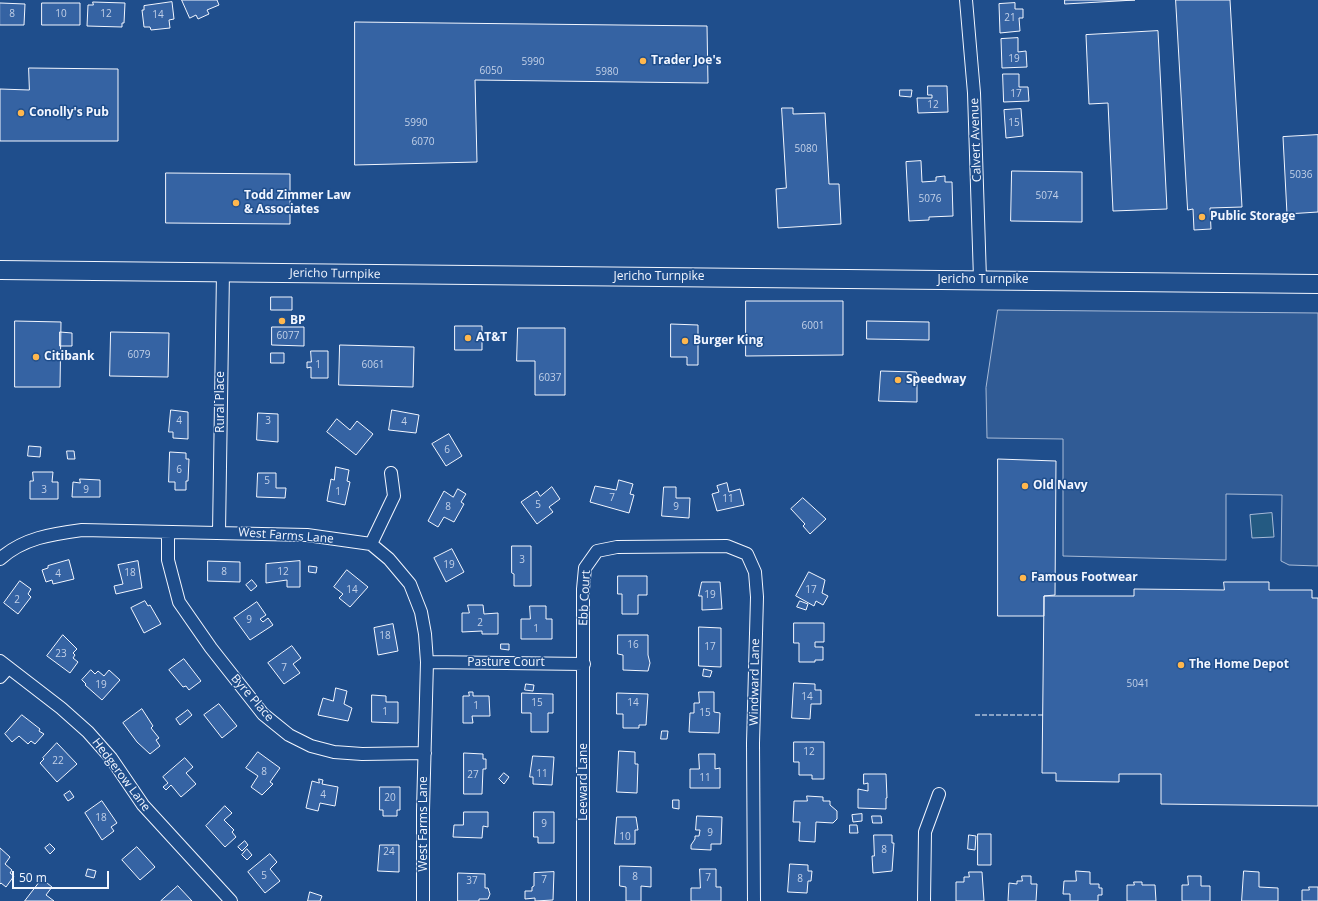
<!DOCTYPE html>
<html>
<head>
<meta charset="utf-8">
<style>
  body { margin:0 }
  #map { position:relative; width:1318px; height:901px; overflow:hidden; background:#1f4e8c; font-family:"Open Sans",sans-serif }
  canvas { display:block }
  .scale { position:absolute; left:12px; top:871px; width:97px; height:18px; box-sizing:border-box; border:2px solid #f2f6ff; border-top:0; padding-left:5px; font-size:12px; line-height:14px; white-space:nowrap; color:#f2f6ff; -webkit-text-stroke:3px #1f4e8c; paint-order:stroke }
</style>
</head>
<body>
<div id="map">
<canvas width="1318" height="901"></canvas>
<div class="scale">50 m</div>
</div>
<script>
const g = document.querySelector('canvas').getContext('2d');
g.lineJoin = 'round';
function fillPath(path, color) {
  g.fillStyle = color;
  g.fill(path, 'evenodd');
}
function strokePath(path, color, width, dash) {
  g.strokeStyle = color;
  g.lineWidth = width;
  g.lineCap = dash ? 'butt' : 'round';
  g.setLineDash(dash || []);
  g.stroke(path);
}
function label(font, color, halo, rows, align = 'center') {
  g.font = font + ' "Open Sans",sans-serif';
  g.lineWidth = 3;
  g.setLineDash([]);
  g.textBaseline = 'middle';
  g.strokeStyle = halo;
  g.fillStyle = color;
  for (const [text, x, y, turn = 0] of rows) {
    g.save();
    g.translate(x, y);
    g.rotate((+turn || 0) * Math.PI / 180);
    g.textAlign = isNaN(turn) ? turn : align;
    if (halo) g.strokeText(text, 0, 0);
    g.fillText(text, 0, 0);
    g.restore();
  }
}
const green = new Path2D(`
  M1272,513L1274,537L1252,538L1250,515Z`);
fillPath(green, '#245a82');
strokePath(green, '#a8bbd7', 1);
const parking = new Path2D(`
  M998,310L1318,313V566L1289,565L1281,561L1282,495L1226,494V560L1063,556V439L987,438L986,388Z`);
fillPath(parking, '#305b95');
strokePath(parking, '#a8bbd7', 1);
const building = new Path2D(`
  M182,0H217L219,5L207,10L209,14L198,19L196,15L190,18Z
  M1065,0H1135L1065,4Z
  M1176,0H1230L1242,207L1210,208L1211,229L1194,230L1193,209L1188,210Z
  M93,2L125,3L124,23H122V27L87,26L88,5H93Z
  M172,2L174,19L169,20L170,28L151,30L150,27H144L142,10H144V6Z
  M0,3L25,4L24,25H0Z
  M42,3H80V25H42Z
  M1015,3V9H1023V18H1019L1020,31L1000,33L999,4Z
  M355,22L707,26L708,83L475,80L477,162L355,165Z
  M1158,31L1167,209L1113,211L1108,103L1089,104L1086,35Z
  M1018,38V52L1026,51L1027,67L1002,68L1001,39Z
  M29,68L118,69V141H0V89L29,90Z
  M1003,74H1019V87H1028L1029,101L1004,102Z
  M928,86H947L948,112L918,113L917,98H932V95H928Z
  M900,90H912L911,97L900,96Z
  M782,108H793V114L825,113L829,184H839L841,224L778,228L776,189L786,188Z
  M1021,109L1023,136L1006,138L1004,110Z
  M1318,135V212L1287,214L1283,137Z
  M921,161L922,182L936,181V177L945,176V182H952L953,216L929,217V220L909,221L906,162Z
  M1012,171L1082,172V222L1011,221Z
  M166,173L290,174V224L166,223Z
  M271,297H292V310H271Z
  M746,301H843V355L746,356Z
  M15,321L61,322L60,387H15Z
  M867,321L929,322V340L867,339Z
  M671,324L698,325V365H687V357H671Z
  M455,326H482V350H455Z
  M272,327H304V346L272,345Z
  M518,328H565V395H535V361H517Z
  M60,332L72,333V346H60Z
  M111,332L169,333L168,377L110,376Z
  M340,345L414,347L413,387L339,385Z
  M311,351H328V378H311V367L307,368V362H311Z
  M271,353H284V363H271Z
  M881,371L916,372L917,374V402L879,401Z
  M171,410L188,412V439L173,438V432H169Z
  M392,410L419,415L416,433L389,430Z
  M258,413L278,414V442L257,440Z
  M337,419L350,430L357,421L373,434L356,455L327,432Z
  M449,434L462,456L446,466L432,444Z
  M29,446L41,447L40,457L28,456Z
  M67,451H74L75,459H68Z
  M170,452L186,453V459H189L188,481H186V490H175V482H169Z
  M998,459L1056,461L1055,595L1044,596V616H998Z
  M336,467L349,470L347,481L350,482L345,505L327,501L331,479L334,480Z
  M33,472H53L52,482H58V499H30V481H33Z
  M258,473H276V488H286L285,498L257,497Z
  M80,479L100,480V497H72L73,482L80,483Z
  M619,480L633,484L630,494L634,495L629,513L590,502L595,486L616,490Z
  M727,483L729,492L740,489L744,505L717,511L712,494L719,492L717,486Z
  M552,487L560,499L549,507L553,512L537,524L521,502L537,491L540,496Z
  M664,487H676V498H690L689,518L662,516Z
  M458,489L466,494L461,502L464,504L454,522L444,517L438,527L428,521L444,491L453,497Z
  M803,498L826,519L810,534L803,526L805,524L791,509Z
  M512,546H531V586H514V574L512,573Z
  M452,549L464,572L446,582L434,558Z
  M69,560L74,579L53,584L52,580L46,582L42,570L48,568V566Z
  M138,561L142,588L116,594L114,586L123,584L118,565Z
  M208,561L240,562V582L208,581Z
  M300,561V587H287V580L266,583V564Z
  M309,566L317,567L316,573L309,572Z
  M347,570L368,587L350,607L339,598L343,594L334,587Z
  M809,572L825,580L822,593L828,596L823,605L816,601L814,606L796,596Z
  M618,576H647V595H638V614H622V594H618Z
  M252,580L257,586L251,591L246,585Z
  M20,581L31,589L28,594L31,597L18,614L4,603Z
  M702,582H720L722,609L702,610V596H699Z
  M1224,582H1269V590H1312V598H1318V806L1161,804V774H1119V782L1056,781V773H1042L1044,596H1134V589L1224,590Z
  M145,601L148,606L150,605L161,624L144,633L131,608Z
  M800,601L808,604L806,610L797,607Z
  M257,602L266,615L260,619L263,622L268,618L273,625L250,640L234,618Z
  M468,605H483L484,614L498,613V634H482V631L462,632V613H469Z
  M530,606H546V619H552V639H521V619H530Z
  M794,623H824V642H815V647H823V660H815V662H799V643H794Z
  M393,624L398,651L378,655L374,628Z
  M699,627L721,628V667L699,666Z
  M63,635L77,649L73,653L75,655L73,658L78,662L70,673L47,656Z
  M618,635H648V655L650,663L648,671L623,670V655L618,654Z
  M501,644H509V650L501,649Z
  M292,646L301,658L293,664L300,673L284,684L268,663Z
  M184,659L201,681L189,690L186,686L183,687L169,670Z
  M704,669L712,671L710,677L703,676Z
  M91,670L95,674L98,671L104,676L109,670L120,680L102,700L85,685L86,684L82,680Z
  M794,683L815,684V690H821V704H811L810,719L792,718Z
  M526,684L534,685L533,691L525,690Z
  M336,688L347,691L344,704L352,708L348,721L318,715L323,698L333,701Z
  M469,692H473V696H489L490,716H472L473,723H463V696H469Z
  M699,692H714V712L720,713L719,733L689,732L690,713H694V703H699Z
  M522,693L553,694V713H548V732H531V713H522Z
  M617,693L648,694L646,725H639V728H623V714H617Z
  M372,695L386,696V702H398V723L372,722Z
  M219,704L237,726L222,738L204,715Z
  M142,709L153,726L151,728L159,738L156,740L160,746L150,754L137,742L123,723Z
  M188,710L192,715L180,725L176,719Z
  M22,715L40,729L39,731L44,734L35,744L31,741L28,744L19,736L12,742L5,734Z
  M662,731H668L667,739H661Z
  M794,742H824V779H812V775H799V762H794Z
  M57,743L77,764L57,782L40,763L44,759L43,758Z
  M619,751L635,752V764H638L637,793L617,792Z
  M258,752L280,768L270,782L273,784L262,795L251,787L258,776L246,768Z
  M464,753L483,754V759H486V769H483L482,794H464Z
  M699,754H715V769L720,768V788H690V769H699Z
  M533,756L554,757L552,785L533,784V777H530Z
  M185,758L193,767L186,773L196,784L181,797L171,785L166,790L163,787L168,783L163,777Z
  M504,773L509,777L504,784L499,779Z
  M864,774H886L887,798H886V809L858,808V789L868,791V783L864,784Z
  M319,779L323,780L322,784L338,787L335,806L320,803L318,811L306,808L312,781L319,783Z
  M380,787H400V810H397V816H383V810H380Z
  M70,791L74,797L68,801L64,795Z
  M807,796L823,797V801H830V805L837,811V819L833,823L816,822L815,842L799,841L800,822H793L794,801H807Z
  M673,800H679V809L673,808Z
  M102,801L117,823L111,827L114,831L102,840L85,813Z
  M225,806L232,813L224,820L234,830L232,832L236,837L225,847L206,826Z
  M464,812H488V827L483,826L482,838L453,837L454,825H463Z
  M534,812H554V843H538V837H534Z
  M862,814V821L853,822L852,815Z
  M697,816L722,817L721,844H711V850L691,849V845L695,839V836H699L700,830H696Z
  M872,816H881L882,823H873Z
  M617,817H636L638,830H635V844H615Z
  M850,825H857L858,833H850Z
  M978,834H991V865H978Z
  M874,835H892V843H894L892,871L873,873L872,856H874Z
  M969,835L976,836L975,850L968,849Z
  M245,841L248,845L242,851L238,847Z
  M50,844L55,849L50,854L45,848Z
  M380,845H399V872L378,871Z
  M137,847L155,867L140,880L122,860Z
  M0,848L10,857L5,864L12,870L10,873L14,876L6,887L1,883L0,884Z
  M247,849L252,855L247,860L242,855Z
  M270,854L277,862L270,869L280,881L265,893L248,872Z
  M790,864L808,865V871H812L811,881H808L807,893L788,892Z
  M620,866L651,867V887L641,886V901H626V887L620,886Z
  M88,869L96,871L94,878L86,876Z
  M700,869H716V887H721V901H691V888H700Z
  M1076,871L1090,872V884H1099V888H1102V895H1098V901H1070V894H1063L1064,881H1076Z
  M1244,871L1259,872V887L1278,888V901H1242Z
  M554,872L553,900L535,901V898L525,899V891H532V887L534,886V873Z
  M969,872H982L984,901H956V882H964V877H969Z
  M458,873L485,874V888H488L490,894L488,899H479V901H458Z
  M1022,876H1031V884H1037L1036,901H1008L1009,883L1017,884V881H1022Z
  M1188,876H1201V886H1210V901H1182V885H1188Z
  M42,879L52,887L46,895L54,901H25Z
  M1134,882H1142V885H1155L1156,901H1127V885H1134Z
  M178,886L192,901H161Z
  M1309,887H1318V901H1302V890H1309Z
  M310,892L322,896L320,901H308Z`);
fillPath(building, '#3563a3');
strokePath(building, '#f2f6ff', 1);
const street = new Path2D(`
  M966,0L974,93L980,279
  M168,532V560L179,602L211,648L263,714L289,735L311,746L334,752L362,754L425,753
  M219,532L223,272
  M371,544L394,496L391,473
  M0,559C23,538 52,534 82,530L307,535L371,544L389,559L410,584L421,612L425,634L427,662L423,810V901
  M0,661L61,708L88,732L111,758L143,805L231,901
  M427,662L584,664
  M0,677L8,668
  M583,901V589L585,568L597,551L617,547L727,546L747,554L755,572L757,597L753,743L754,901
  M924,901L925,832L939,794`);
const primary = new Path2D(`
  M0,270L1318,284`);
strokePath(street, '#f2f6ff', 14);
strokePath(primary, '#f2f6ff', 20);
strokePath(street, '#1f4e8c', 12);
strokePath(primary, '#1f4e8c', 18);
strokePath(new Path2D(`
  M975,715H1043`), '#f2f6ff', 1, [5, 2]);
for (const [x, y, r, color] of [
  [643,61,4,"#ffb74d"],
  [21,113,4,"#ffb74d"],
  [236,203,4,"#ffb74d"],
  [1202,217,4,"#ffb74d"],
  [282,321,4,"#ffb74d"],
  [468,338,4,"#ffb74d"],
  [685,341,4,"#ffb74d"],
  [36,357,4,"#ffb74d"],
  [898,380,4,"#ffb74d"],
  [1025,486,4,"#ffb74d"],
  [1023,578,4,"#ffb74d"],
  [1181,665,4,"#ffb74d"]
]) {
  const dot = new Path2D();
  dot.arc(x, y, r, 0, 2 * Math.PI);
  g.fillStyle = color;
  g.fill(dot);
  strokePath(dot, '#1f4e8c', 1.5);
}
label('10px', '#c3d1e8', null, [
  ["8",12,14],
  ["10",61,14],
  ["12",106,14],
  ["14",158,15],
  ["21",1010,18],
  ["19",1014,59],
  ["5990",533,62],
  ["6050",491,71],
  ["5980",607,72],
  ["17",1016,94],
  ["12",933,105],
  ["5990",416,123],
  ["15",1014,123],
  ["6070",423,142],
  ["5080",806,149],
  ["5036",1301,175],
  ["5074",1047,196],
  ["5076",930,199],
  ["6001",813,326],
  ["6077",288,336],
  ["6079",139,355],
  ["1",318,365],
  ["6061",373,365],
  ["6037",550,378],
  ["4",179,421],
  ["3",268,421],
  ["4",404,422],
  ["6",447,450],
  ["6",179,470],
  ["5",267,481],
  ["3",44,490],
  ["9",86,490],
  ["1",338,492],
  ["7",612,498],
  ["11",728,499],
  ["5",538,505],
  ["8",448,507],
  ["9",676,507],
  ["3",522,560],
  ["19",449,565],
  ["8",224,572],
  ["12",283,572],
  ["18",130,573],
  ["4",58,574],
  ["14",352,590],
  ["17",811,590],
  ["19",710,595],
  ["2",17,600],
  ["9",249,620],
  ["2",480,623],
  ["1",536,629],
  ["18",385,636],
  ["16",633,645],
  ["17",710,647],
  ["23",61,654],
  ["7",284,668],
  ["5041",1138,684],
  ["19",101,685],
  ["14",807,697],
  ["15",537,703],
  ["14",633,703],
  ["1",476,706],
  ["1",385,712],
  ["15",705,713],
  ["12",809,752],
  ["22",58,761],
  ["8",264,772],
  ["11",542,774],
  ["27",473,775],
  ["11",705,778],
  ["4",323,795],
  ["20",390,798],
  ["18",101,818],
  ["9",544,824],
  ["9",710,833],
  ["10",625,837],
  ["8",884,850],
  ["24",389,852],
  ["5",264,876],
  ["8",635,877],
  ["7",708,878],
  ["8",800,879],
  ["7",544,880],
  ["37",472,881]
]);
label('bold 12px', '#f2f6ff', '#1f4e8c', [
  ["Trader Joe's",651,61],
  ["Conolly's Pub",29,113],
  ["Todd Zimmer Law",244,196],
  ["& Associates",244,210],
  ["Public Storage",1210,217],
  ["BP",290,321],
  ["AT&T",476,338],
  ["Burger King",693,341],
  ["Citibank",44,357],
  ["Speedway",906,380],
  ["Old Navy",1033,486],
  ["Famous Footwear",1031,578],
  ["The Home Depot",1189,665]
], 'left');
label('12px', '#f2f6ff', '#1f4e8c', [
  ["Calvert Avenue",976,140,-92],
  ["Jericho Turnpike",335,274,1],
  ["Jericho Turnpike",659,277],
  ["Jericho Turnpike",983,280],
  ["Rural Place",221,402,-90],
  ["West Farms Lane",286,536,4],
  ["Ebb Court",585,598,-87],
  ["Pasture Court",506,663],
  ["Windward Lane",755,682,-89],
  ["Byre Place",252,698,49],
  ["Hedgerow Lane",121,775,53],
  ["Leeward Lane",584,782,-90],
  ["West Farms Lane",424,824,-90]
]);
</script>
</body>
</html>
